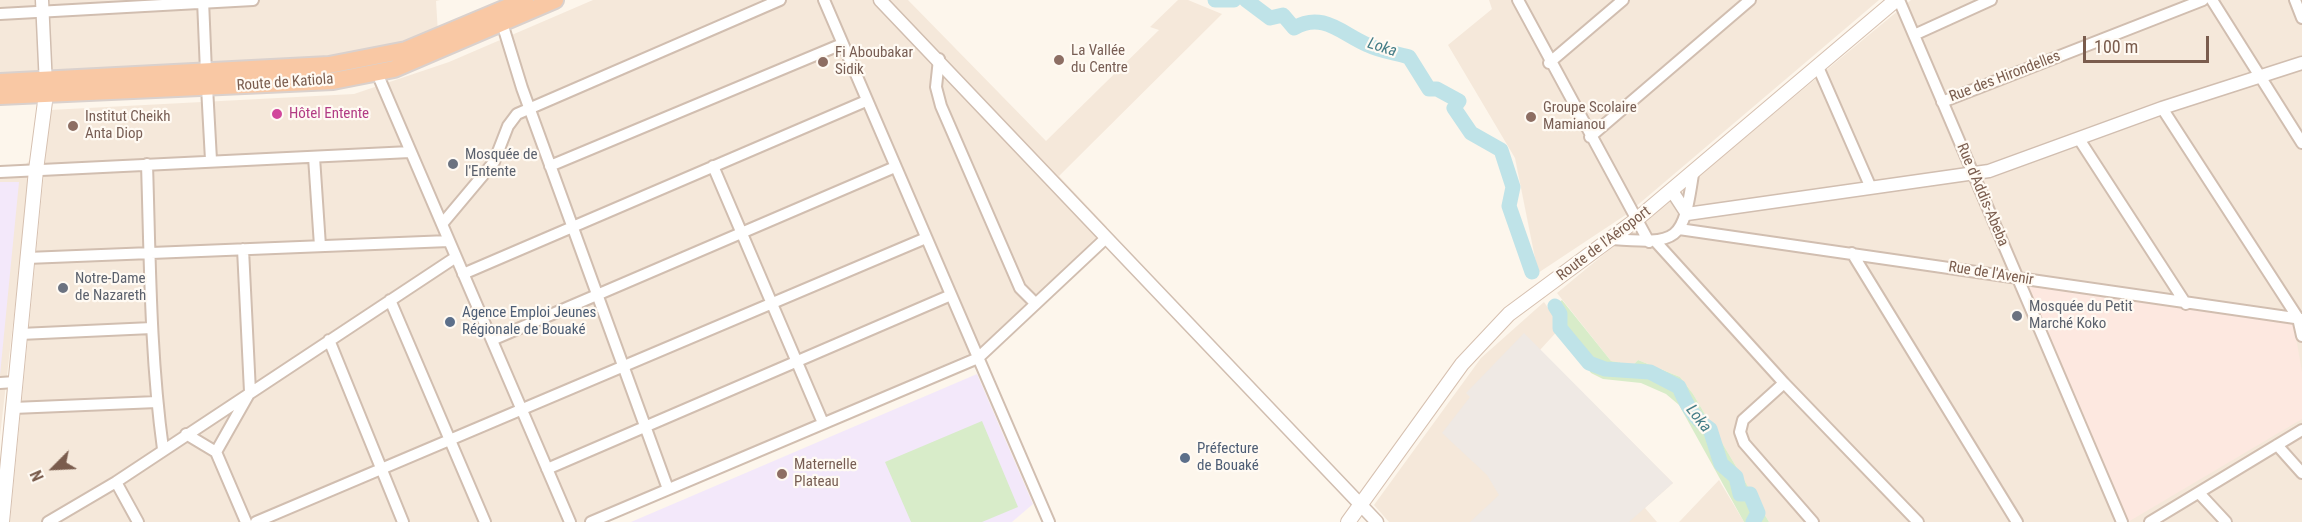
<!DOCTYPE html>
<html>
<head>
<meta charset="utf-8">
<style>
  body { margin:0 }
  #map { position:relative; width:2302px; height:522px; overflow:hidden; background:#fdf6ec; font-family:"Roboto Condensed",sans-serif }
  canvas { display:block }
  .north { position:absolute; left:24px; top:438px; width:60px; height:60px; -webkit-text-stroke:4px #fffaf3; paint-order:stroke; rotate:246deg; font-size:16px; font-weight:700; line-height:24px; text-align:center; color:#7a5c4d }
  .north::after { content:''; display:block; margin:auto; width:21px; height:27px; background:#7a5c4d; clip-path:polygon(50% 0,100% 100%,50% 72%,0 100%) }
  .scale { position:absolute; left:2083px; top:36px; width:126px; height:27px; box-sizing:border-box; border:3px solid #7a5c4d; border-top:0; padding-left:8px; font-size:18px; line-height:21px; white-space:nowrap; color:#7a5c4d; -webkit-text-stroke:4px #fffaf3; paint-order:stroke }
</style>
</head>
<body>
<div id="map">
<canvas width="2302" height="522"></canvas>
<div class="north">N</div>
<div class="scale">100 m</div>
</div>
<script>
const g = document.querySelector('canvas').getContext('2d');
g.lineJoin = 'round';
function fillPath(path, color) {
  g.fillStyle = color;
  g.fill(path, 'evenodd');
}
function strokePath(path, color, width, dash) {
  g.strokeStyle = color;
  g.lineWidth = width;
  g.lineCap = dash ? 'butt' : 'round';
  g.setLineDash(dash || []);
  g.stroke(path);
}
function label(font, color, halo, rows, align = 'center') {
  g.font = font + ' "Roboto Condensed",sans-serif';
  g.lineWidth = 4.5;
  g.setLineDash([]);
  g.textBaseline = 'middle';
  g.strokeStyle = halo;
  g.fillStyle = color;
  for (const [text, x, y, turn = 0] of rows) {
    g.save();
    g.translate(x, y);
    g.rotate((+turn || 0) * Math.PI / 180);
    g.textAlign = isNaN(turn) ? turn : align;
    if (halo) g.strokeText(text, 0, 0);
    g.fillText(text, 0, 0);
    g.restore();
  }
}
fillPath(new Path2D(`
  M0,0H440L436,1L438,33L411,42L332,59L0,76Z
  M593,0H908L1046,141L1159,30L1150,27L1178,0H1188L1222,14L1059,176L1107,227L980,349L588,522H10L50,110L354,94L449,62Z
  M1489,0H1879L1627,214L1538,273L1515,158L1448,45L1492,9Z
  M1911,0H2302V522H1769L1693,394L1680,377L1638,360L1633,365L1611,361L1557,293Z
  M32,158L0,436V167H16L26,164Z
  M1544,302L1561,327L1540,350L1673,483L1645,508L1657,522H1389L1374,505L1481,358Z
  M1719,480L1744,522H1679L1681,520Z`), '#f5e8da');
fillPath(new Path2D(`
  M2025,281L2292,314L2302,372V419L2128,522Z`), '#fde8e0');
fillPath(new Path2D(`
  M1524,333L1673,483L1629,522H1470L1499,495L1487,475L1442,433L1470,397L1466,393Z`), '#efe9e4');
fillPath(new Path2D(`
  M0,182H19L0,375Z
  M977,374L1033,504L1012,522H631Z`), '#f3e8fa');
fillPath(new Path2D(`
  M1562,300L1611,361L1633,365L1638,360L1680,377L1693,394L1769,522H1744L1679,405L1666,394L1641,383L1603,379L1591,373L1549,310Z
  M982,421L1018,507L982,522H911L885,462Z`), '#d8ecc9');
strokePath(new Path2D(`
  M1215,0H1234
  M1246,0L1270,18L1283,15L1294,28C1323,11 1342,34 1368,45C1380,51 1396,53 1409,57L1429,89H1437L1459,101L1454,108L1471,133L1501,150L1513,187L1509,206L1532,272
  M1555,306L1560,314V328L1589,363L1605,369L1650,372L1679,387C1686,404 1694,419 1710,429L1721,464L1736,477L1740,494H1750L1758,513L1753,522`), '#bfe3e8', 15);
const minor = new Path2D(`
  M203,0L206,72
  M824,0L1049,522
  M1518,0L1649,242
  M1899,0L2122,522
  M2212,0L2302,143
  M2295,0L2302,18
  M0,14L253,0
  M502,23L522,88L668,489
  M1914,35L1991,0
  M939,59L936,87L941,106L1020,288L1035,303
  M1549,63L1623,0
  M1818,67L1871,188
  M377,73L570,522
  M207,87L211,160
  M1942,102L2203,0
  M2162,108L2298,318L2302,336
  M1590,137L1750,0
  M2079,139L2186,304
  M314,157L320,246
  M147,164C150,259 150,355 163,449
  M550,166L842,44
  M713,166L823,423
  M0,172L410,152
  M442,224L494,162L508,126L517,114L780,0
  M1679,229L2302,319
  M1612,239C1679,244 1683,242 1693,174
  M1656,242L1784,383L1918,522
  M1852,253L2017,522
  M27,258L449,241
  M463,274L866,101
  M390,300L485,522
  M20,334L152,328
  M329,340L403,522
  M492,340L895,167
  M0,383L15,382
  M1784,383L1743,420L1740,432L1744,443L1813,522
  M13,408L157,402
  M186,434L216,452L246,522
  M2277,445L2302,473
  M216,452L250,392L243,249
  M547,469L951,295
  M116,482L138,522
  M2199,493L2226,522
  M48,522L116,482L456,257
  M256,522L926,238
  M591,522L978,358L1106,238
  M2150,522L2302,430`);
const tertiary = new Path2D(`
  M42,0L46,86
  M880,0L1377,522
  M1672,191L1687,214L1989,171L2162,108L2302,63`);
const secondary = new Path2D(`
  M2,522L36,170L46,94
  M1348,522L1462,364L1509,314L1636,220L1896,0`);
const trunk = new Path2D(`
  M0,82L329,65L406,50L525,0
  M0,96L333,81L394,69L555,0`);
strokePath(minor, '#d1beb0', 14);
strokePath(tertiary, '#d1beb0', 15);
strokePath(secondary, '#d6c0b0', 16);
strokePath(trunk, '#dad1cd', 20);
strokePath(minor, '#fff', 10);
strokePath(tertiary, '#fff', 12);
strokePath(secondary, '#fff', 14);
strokePath(trunk, '#f9c8a4', 16);
for (const [x, y, r, color] of [
  [1059,60,6,"#8d6e63"],
  [823,62,6,"#8d6e63"],
  [277,114,6,"#d1479c"],
  [1531,117,6,"#8d6e63"],
  [73,126,6,"#8d6e63"],
  [453,164,6,"#6b7280"],
  [63,288,6,"#6b7280"],
  [2017,316,6,"#6b7280"],
  [450,322,6,"#5c6f8a"],
  [1185,458,6,"#5c6f8a"],
  [782,474,6,"#8d6e63"]
]) {
  const dot = new Path2D();
  dot.arc(x, y, r, 0, 2 * Math.PI);
  g.fillStyle = color;
  g.fill(dot);
  strokePath(dot, '#fffaf3', 2);
}
label('15px', '#785e54', '#fffaf3', [
  ["La Vallée",1071,51],
  ["du Centre",1071,68],
  ["Fi Aboubakar",835,53],
  ["Sidik",835,70],
  ["Groupe Scolaire",1543,108],
  ["Mamianou",1543,125],
  ["Institut Cheikh",85,117],
  ["Anta Diop",85,134],
  ["Maternelle",794,465],
  ["Plateau",794,482]
], 'left');
label('15px', '#7a5c4d', '#fffaf3', [
  ["Rue des Hirondelles",2005,77,-21],
  ["Route de Katiola",285,83,-4],
  ["Rue d'Addis-Abeba",1982,195,67],
  ["Route de l'Aéroport",1604,244,-37],
  ["Rue de l'Avenir",1991,274,9]
]);
label('15px', '#b23c85', '#fffaf3', [
  ["Hôtel Entente",289,114]
], 'left');
label('15px', '#5b616d', '#fffaf3', [
  ["Mosquée de",465,155],
  ["l'Entente",465,172],
  ["Notre-Dame",75,279],
  ["de Nazareth",75,296],
  ["Mosquée du Petit",2029,307],
  ["Marché Koko",2029,324]
], 'left');
label('15px', '#4e5e75', '#fffaf3', [
  ["Agence Emploi Jeunes",462,313],
  ["Régionale de Bouaké",462,330],
  ["Préfecture",1197,449],
  ["de Bouaké",1197,466]
], 'left');
label('italic 16px', '#437c86', '#fffaf3', [
  ["Loka",1382,48,18],
  ["Loka",1698,419,52]
]);
</script>
</body>
</html>
